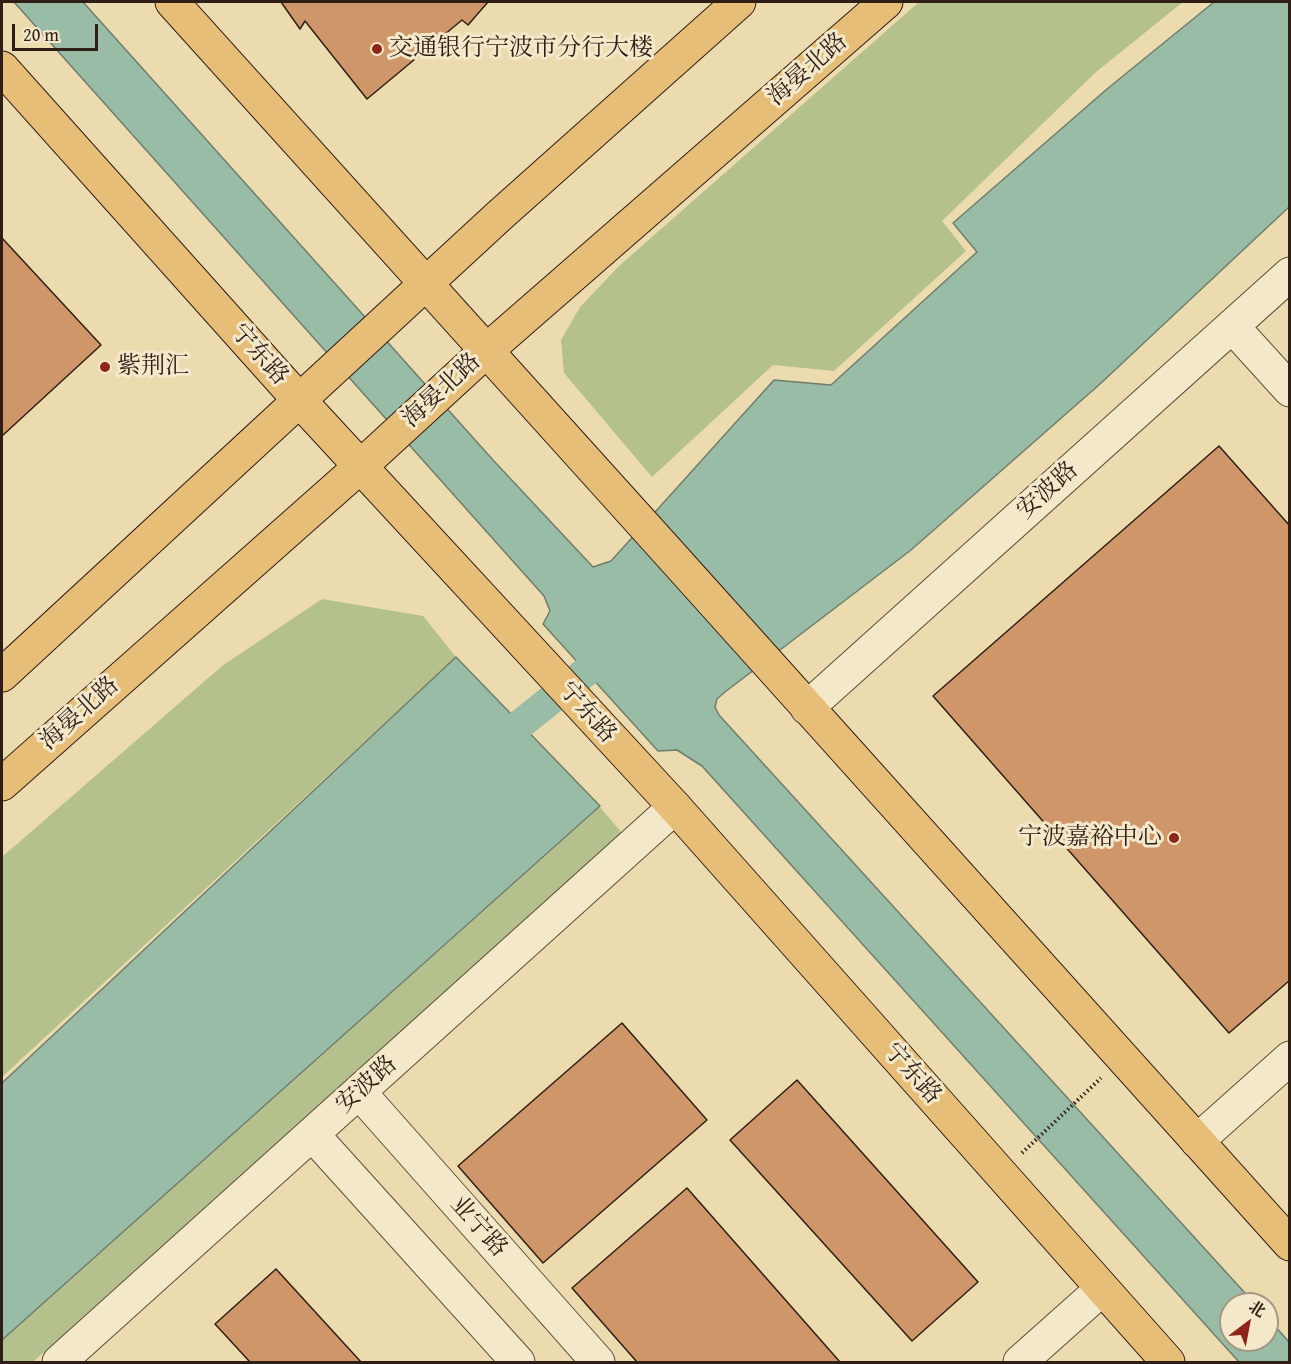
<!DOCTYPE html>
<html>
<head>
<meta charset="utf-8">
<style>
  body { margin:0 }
  #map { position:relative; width:1291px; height:1364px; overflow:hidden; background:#ecdbae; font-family:"Gentium Book Plus","Noto Serif SC",serif }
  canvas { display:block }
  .frame { position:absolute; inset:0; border:3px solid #2f1e15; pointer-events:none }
  .north { position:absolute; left:1219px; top:1292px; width:60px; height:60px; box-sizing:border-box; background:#f3e8ca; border:2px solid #a59782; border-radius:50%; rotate:32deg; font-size:16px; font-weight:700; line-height:24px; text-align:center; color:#2f1e15 }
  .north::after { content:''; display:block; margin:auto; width:21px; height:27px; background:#8f2418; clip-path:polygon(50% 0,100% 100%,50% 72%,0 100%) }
  .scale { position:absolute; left:12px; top:24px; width:86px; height:27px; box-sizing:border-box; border:3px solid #2f1e15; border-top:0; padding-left:8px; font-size:18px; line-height:21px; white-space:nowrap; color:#2f1e15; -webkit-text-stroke:4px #f3e8ca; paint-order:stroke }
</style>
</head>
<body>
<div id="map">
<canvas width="1291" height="1364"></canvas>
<div class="frame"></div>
<div class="north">北</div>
<div class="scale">20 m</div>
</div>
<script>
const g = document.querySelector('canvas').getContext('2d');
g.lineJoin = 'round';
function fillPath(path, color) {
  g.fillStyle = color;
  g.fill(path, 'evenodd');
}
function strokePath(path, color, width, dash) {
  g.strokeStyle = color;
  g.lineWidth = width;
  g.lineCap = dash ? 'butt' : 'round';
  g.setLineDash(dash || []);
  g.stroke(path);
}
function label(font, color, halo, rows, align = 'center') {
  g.font = font + ' "Gentium Book Plus","Noto Serif SC",serif';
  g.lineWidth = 6;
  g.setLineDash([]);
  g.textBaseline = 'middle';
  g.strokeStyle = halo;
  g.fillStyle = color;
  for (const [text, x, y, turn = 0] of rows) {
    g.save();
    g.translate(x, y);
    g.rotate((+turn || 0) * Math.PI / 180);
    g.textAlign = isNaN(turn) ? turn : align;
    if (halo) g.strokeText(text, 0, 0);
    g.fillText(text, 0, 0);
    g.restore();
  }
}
fillPath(new Path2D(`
  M919,2H1183L1096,72L942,221L966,251L834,371L773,365L652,477L564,373L561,340L580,307L619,266Z
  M322,599L423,616L456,657L2,1077V857L222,666Z
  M600,807L622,833L33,1362H2V1340Z`), '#b5c18c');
const water = new Path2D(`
  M14,2H83L493,460L593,567L611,561L774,380L831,385L977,252L953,223L1107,89L1214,2H1289V207L1100,384L911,550L725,692L717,699L715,707L719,715L1255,1304H1231V1340H1267V1317L1289,1342V1362H1239L702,766L677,750L658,751L543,624L550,611L544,596Z
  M456,657L600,806L2,1340V1083Z`);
fillPath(water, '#99bca6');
strokePath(water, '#6f7d6c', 1.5);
strokePath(new Path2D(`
  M488,750L617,647`), '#99bca6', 30);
const building = new Path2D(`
  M281,2H488L468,25L462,20L367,99L305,21L300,29Z
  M2,238L101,345L2,436Z
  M1219,446L1290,526V980L1229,1033L933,696Z
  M622,1023L707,1120L543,1263L458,1166Z
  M797,1080L978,1282L912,1341L730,1140Z
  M687,1188L840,1362H637L572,1288Z
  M276,1269L361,1362H250L215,1324Z`);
fillPath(building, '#cf966a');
strokePath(building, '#2f1e15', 1.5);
const minor = new Path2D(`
  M1232,326L1290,390
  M807,708L1290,274
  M359,1092L598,1362
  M312,1134L518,1362
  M1197,1141L1290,1058
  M59,1362L675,807
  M1020,1362L1102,1289`);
const major = new Path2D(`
  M172,2C547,414 916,831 1290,1244
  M2,68L300,401L675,807L1168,1362
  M2,675L499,216L739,2
  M2,784L361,466L486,351L886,2`);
strokePath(minor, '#5e4d3b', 35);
strokePath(major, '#2f1e15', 35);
strokePath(new Path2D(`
  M1022,1153L1101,1078`), '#2f1e15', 4, [1.5, 3]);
strokePath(minor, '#f3e8ca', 33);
strokePath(major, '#e6be77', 33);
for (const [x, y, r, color] of [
  [377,49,6,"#8f2418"],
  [105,367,6,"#8f2418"],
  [1174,838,6,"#8f2418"]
]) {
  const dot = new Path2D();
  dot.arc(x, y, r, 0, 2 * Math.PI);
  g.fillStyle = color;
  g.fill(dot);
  strokePath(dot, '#f3e8ca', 2);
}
label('24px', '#2f1e15', '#f3e8ca', [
  ["交通银行宁波市分行大楼",389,49],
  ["紫荆汇",117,367],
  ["宁波嘉裕中心",1162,838,"right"]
], 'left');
label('24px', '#2f1e15', '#f3e8ca', [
  ["海晏北路",808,70,-41],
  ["宁东路",259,355,48],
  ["海晏北路",442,391,-43],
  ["安波路",1048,491,-42],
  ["宁东路",587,713,48],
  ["海晏北路",80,714,-42],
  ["宁东路",912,1074,48],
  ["安波路",367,1085,-42],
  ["业宁路",478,1227,48]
]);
</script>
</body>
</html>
